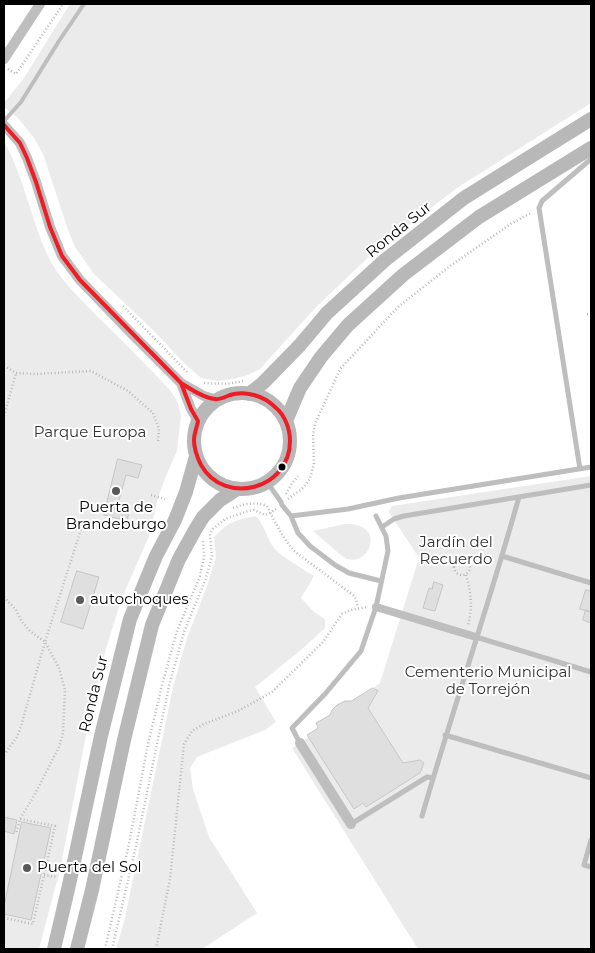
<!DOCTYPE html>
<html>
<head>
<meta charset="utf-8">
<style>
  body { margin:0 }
  #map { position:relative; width:595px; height:953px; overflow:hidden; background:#fff; font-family:Montserrat,sans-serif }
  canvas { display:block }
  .frame { position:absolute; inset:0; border:5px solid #000; pointer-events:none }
</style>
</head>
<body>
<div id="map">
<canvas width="595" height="953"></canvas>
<div class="frame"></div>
</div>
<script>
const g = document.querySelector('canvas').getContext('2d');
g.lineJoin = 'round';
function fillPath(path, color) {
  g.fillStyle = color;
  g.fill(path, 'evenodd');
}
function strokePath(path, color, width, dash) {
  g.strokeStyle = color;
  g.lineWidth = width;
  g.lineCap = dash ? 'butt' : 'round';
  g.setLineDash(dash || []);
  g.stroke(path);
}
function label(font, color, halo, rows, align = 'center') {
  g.font = font + ' Montserrat,sans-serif';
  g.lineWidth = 4;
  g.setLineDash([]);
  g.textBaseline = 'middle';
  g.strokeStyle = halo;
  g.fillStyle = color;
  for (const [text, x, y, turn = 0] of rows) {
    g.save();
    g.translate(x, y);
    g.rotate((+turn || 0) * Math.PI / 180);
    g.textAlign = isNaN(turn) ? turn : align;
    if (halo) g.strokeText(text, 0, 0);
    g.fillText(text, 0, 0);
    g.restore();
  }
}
fillPath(new Path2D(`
  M70,4H591V103L457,188L375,251L317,306L260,369L248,375L233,379L218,381L201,378L184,363L153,330L94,274L75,247L68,230L43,154L34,138L18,118L4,107V103L24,78Z
  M4,141C25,179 31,223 51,262C64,285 85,303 103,322C126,344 148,367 170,390L177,401L181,415L177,451L165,478L158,498L149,536L121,600L105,652L87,730L60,870L39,949H4Z
  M591,476V949H418L292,748L309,737L354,809L363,803L366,807L420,773L424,763L420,760L403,763L368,708L378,692L373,688L380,683L419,558L389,512L392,506Z
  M256,516C265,526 267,539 274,548C282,557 303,569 314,576L301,598L314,612L325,619V628L301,650L255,687L276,722L265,730L197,757L190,768L193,789L209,837L257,913L202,949H116L124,922L173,687L187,638L207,586L216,557L214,537C230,521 235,520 256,516Z
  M345,524C350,524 355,524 360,526C381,534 368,565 347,559C342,557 319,536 313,531Z`), '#ebebeb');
strokePath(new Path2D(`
  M4,121L21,102L59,41L84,4`), '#bebebe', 4);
const building = new Path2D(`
  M118,459L142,465L138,478L126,475L118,504L130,507L127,521L104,515Z
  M77,571L99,577L83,629L61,622Z
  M434,582L443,585L435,611L423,608L429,588L432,589Z
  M586,590L591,591V612L580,609Z
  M586,610L591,612V623L583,620Z
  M373,688L378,691L368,708L403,763L420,760L424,763L420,773L366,807L363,803L354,809L307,735L318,728L316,723L330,715L332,710L337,705L345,701H351Z
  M4,817L17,820L14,834L4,831Z
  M22,822L51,828L31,920L4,914V907Z`);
fillPath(building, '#dfdfdf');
strokePath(building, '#c6c6c6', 1);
strokePath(new Path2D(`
  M8,69L16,74L63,4
  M123,306L187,372
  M587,314H591
  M4,366L16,373L36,374L91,371L128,391L153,413L159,428L158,442
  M204,383C218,384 230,384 243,381
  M4,416L16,373
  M286,494L291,485L298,476
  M151,495L165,499
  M288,499L303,488L310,479L314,463L313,435L315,424L340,369L398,307L450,266L512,223L531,213
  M233,508C245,504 255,501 267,506C275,522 282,537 294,551L353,595L356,599L358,608
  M454 567a8 8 0 1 1 16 0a8 8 0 1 1-16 0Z
  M466,575C471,591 473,608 468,625
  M4,597L16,610L22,622L30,631L45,642L59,668L65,690L63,733L59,747L35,794L20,819L16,834
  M4,755L17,737L21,726L45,642L84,520
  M44,875L57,877
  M4,918L33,924L55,826L20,819
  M105,949L129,844L148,744L162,685L177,631L200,576L204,557L203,541
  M112,949L136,846L169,686L184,632L206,578L212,556L210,534L213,529L225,519L248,511L254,510L265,515L270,513L276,509
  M156,949L170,879L184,744L192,731L204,724L238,711L272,692L323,642L342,614L351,610L367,607`), '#b9b9b9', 2.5, [1, 2.5]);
strokePath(new Path2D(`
  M580,469L539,208L542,201L591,159
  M267,482L281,502L282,505L291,516L298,533L310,546L335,565L349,573L381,581
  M291,516L348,509L399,498L591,467
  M382,527L394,519L404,516L591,485
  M502,556L591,583
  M476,637L591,672
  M445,735L591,778
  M300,743L292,728L325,694L361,651L376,607L388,551L386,536L376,516
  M422,816C453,709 489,604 519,497
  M351,824L427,777L433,778
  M591,840L584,865L591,867`), '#bebebe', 5);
strokePath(new Path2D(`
  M376,607L476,637`), '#bebebe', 8);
strokePath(new Path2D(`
  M4,59L40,4
  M4,125L20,143L27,158L36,182L50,227L62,256L80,280L130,332L181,383L204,396L217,400
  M181,383L191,409L198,421
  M300,743L351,824`), '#bebebe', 10);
strokePath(new Path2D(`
  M194 441a48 48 0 1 1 96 0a48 48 0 1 1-96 0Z
  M249,394L263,383L300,345L327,313L385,260L464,198L591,119
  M286,421L300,388L321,357L348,325L403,275L479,217L591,148
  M54,949L69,885L101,736L130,619L156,556L175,520L186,492L196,456
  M77,949L92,890L124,740L152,625L179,559L195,530L203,517L220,500L237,489`), '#b8b8b8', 14);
strokePath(new Path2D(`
  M4,125L20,143L27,158L36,182L50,227L62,256L80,280L181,383
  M181,383C191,389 203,398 215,399C220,400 225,397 230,395C245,390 264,396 275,407C285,415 290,429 290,441C290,489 225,507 201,465C197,457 194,449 194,440C194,434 197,427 198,421L191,409Z`), '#ee1c25', 4);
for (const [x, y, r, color] of [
  [282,467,4.5,"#000"],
  [116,491,5,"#595959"],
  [80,600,5,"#595959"],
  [27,868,5,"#595959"]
]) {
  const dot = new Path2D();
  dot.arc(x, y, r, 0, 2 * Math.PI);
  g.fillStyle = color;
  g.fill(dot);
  strokePath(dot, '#fff', 2);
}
label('15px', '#000', '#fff', [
  ["Ronda Sur",399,230,-39],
  ["Ronda Sur",94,694,-76]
]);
label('15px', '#323232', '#fff', [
  ["Parque Europa",90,433],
  ["Jardín del",456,543],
  ["Recuerdo",456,560],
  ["Cementerio Municipal",488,673],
  ["de Torrejón",488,690]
]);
label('15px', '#000', '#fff', [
  ["Puerta de",116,508,"center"],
  ["Brandeburgo",116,525,"center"],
  ["autochoques",90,600],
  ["Puerta del Sol",37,868]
], 'left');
</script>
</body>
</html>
